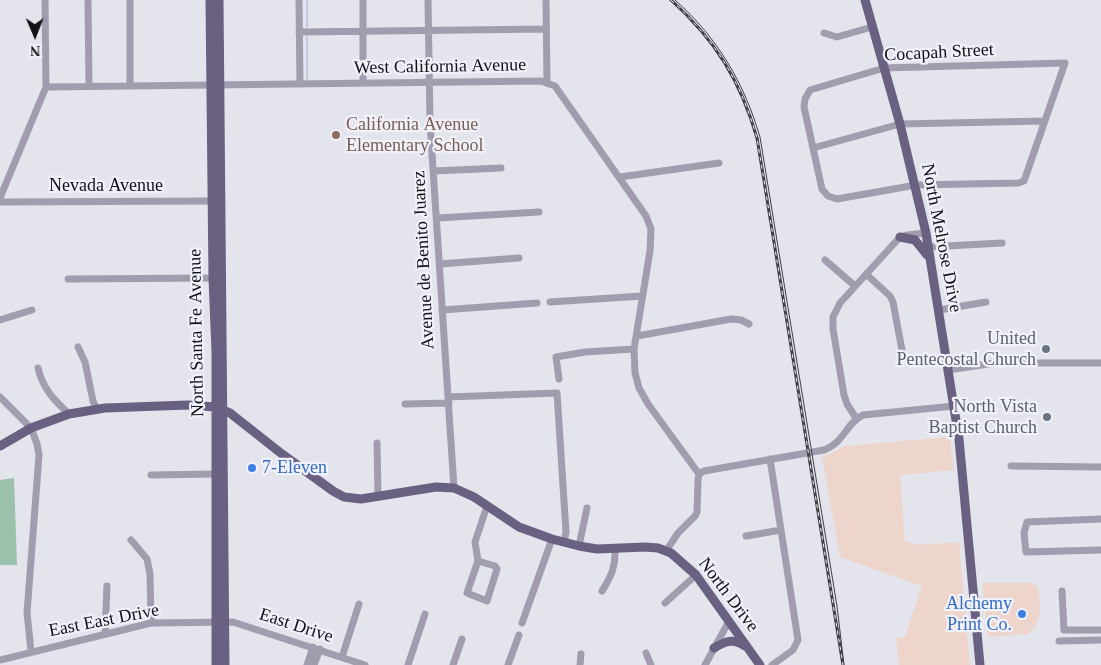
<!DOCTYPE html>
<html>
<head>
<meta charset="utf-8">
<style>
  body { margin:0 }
  #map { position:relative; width:1101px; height:665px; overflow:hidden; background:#e3e4ec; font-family:Georgia,serif }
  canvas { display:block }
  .north { position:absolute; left:10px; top:10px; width:50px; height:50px; -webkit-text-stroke:4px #f0f1fa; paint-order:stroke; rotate:179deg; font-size:14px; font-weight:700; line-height:20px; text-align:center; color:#111214 }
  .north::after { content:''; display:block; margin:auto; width:18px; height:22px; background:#111214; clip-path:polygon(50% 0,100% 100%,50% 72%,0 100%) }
</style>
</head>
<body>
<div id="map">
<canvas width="1101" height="665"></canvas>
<div class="north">N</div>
</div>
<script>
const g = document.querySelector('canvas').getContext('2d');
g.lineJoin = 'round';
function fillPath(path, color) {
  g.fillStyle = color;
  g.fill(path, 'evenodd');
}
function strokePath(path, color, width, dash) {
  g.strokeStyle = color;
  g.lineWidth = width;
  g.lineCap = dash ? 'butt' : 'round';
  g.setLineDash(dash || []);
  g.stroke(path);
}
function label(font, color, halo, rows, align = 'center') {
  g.font = font + ' Georgia,serif';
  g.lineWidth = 4.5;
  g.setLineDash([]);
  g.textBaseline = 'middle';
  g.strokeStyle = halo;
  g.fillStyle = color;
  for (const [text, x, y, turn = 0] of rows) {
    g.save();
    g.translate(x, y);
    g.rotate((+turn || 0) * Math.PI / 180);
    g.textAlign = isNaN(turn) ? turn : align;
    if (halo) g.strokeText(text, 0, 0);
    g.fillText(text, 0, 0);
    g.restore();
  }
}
fillPath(new Path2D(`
  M950,437L954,470L900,475L905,541L919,545L959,542L970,665H899L896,639L905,637L922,586L840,557L822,456L830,454L845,446Z
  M982,583H1032L1037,586L1039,591L1040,615L1036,625L1029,634L988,637Z`), '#edd5cb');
fillPath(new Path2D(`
  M14,478L17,565H0V480Z`), '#9bc0ac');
strokePath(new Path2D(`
  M307,0V27
  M307,37V79`), '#96afd5', 1);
strokePath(new Path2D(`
  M88,0L89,86
  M130,0V85
  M299,0L300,83
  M363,0V83
  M428,0L430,123L454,488
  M546,0L547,82
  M299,32L546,29
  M824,33L837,37L872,27
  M1065,63L1024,181L1018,183L916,185L837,199L828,196L822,189L804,107L805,99L810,90L884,68Z
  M46,87L541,81L555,86L646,216L651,229L650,251L634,349L635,373L639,388L648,404L699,474
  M813,148L900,124L1045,121
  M434,171L501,168
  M620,177L719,163
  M0,198L46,87L45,0
  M0,202L212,201
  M437,218L539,212
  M928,247L1002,243
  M825,260L855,286
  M440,264L519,258
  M866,274L890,296L893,302L902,350
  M68,279L213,278
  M550,302L642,296
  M442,310L537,303
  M939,310L986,302
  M0,320L32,310
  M637,336L731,319L741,320L749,324
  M78,347L85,362L93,401L97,409
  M38,368C43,389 54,400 69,414
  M948,370L995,363H1101
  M559,379L556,357L585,352L634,349
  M0,397L31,428L37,444L39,455L27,613L31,651
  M448,397L557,393L566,532L564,542
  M405,404L449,403
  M856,418L847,404L844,395L833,329V317L840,303L900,237L907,235L926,233
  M377,443L378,496
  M770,459L798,640L793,650L772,665
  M1011,466L1101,467
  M151,475L215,474
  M1101,519L1027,522L1024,533L1026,552L1101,550
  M746,536L781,530
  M131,540L147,559L150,574L151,623
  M579,546L587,508
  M666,551L678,533L695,516L697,512L698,480L699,474L704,471L824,450C845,442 845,424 863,415L954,406
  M478,561L495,566L497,569L487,601L467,593Z
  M478,561L475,542L487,506
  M602,591C611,577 616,566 615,549
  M1062,591L1064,630H1101
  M665,603L696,575
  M522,623L552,539
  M105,634L107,586
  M1059,641L1101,640
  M646,653L651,665
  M342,657L359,604
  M0,660L151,623L233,622L365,665
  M307,665L313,647
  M314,665L320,649
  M408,665L425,614
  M453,665L462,639
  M508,665L519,635
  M580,665L581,654
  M705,665L729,621`), '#a29caf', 7);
strokePath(new Path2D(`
  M210,0L213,278L216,351V665
  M219,0L225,665
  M865,0L900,124L926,233L959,439L980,665
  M900,237L915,240L927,255
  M0,446L31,428L69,414L105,408L188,405L215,407L230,413L282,454L333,491L344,497L361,499L436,487L454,488L474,497L519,527L552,539L579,546L597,549L645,547L658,548L671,553L696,575L760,665
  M714,648C726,641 733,638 745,646`), '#6a6081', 9);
strokePath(new Path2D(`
  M675,0C718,38 744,83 760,137L837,606L844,665`), '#404145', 1);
const rail = new Path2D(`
  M671,0C716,41 740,80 757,138L843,665`);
strokePath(rail, '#404145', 3);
strokePath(rail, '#f0f1fa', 1, [4]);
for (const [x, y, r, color] of [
  [336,135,5,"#8d6e63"],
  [1046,349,5,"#6b7280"],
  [1047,417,5,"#6b7280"],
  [252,468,5,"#3f7fe0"],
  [1022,614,5,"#3f7fe0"]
]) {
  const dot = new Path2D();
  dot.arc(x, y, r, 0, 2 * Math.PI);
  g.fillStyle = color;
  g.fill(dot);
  strokePath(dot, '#f0f1fa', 2);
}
label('18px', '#111214', '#f0f1fa', [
  ["Cocapah Street",939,53,-3],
  ["West California Avenue",440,67,-1],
  ["Nevada Avenue",106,186],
  ["North Melrose Drive",941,238,79],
  ["Avenue de Benito Juarez",424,260,-93],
  ["North Santa Fe Avenue",197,333,-91],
  ["North Drive",728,595,53],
  ["East East Drive",104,621,-11],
  ["East Drive",296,626,18]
]);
label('18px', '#785e54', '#f0f1fa', [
  ["California Avenue",346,125],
  ["Elementary School",346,146]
], 'left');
label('18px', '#5b616d', '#f0f1fa', [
  ["United",1036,339],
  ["Pentecostal Church",1036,360],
  ["North Vista",1037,407],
  ["Baptist Church",1037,428]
], 'right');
label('18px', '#366cbe', '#f0f1fa', [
  ["7-Eleven",262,468],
  ["Alchemy",1012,604,"right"],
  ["Print Co.",1012,625,"right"]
], 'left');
</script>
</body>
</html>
